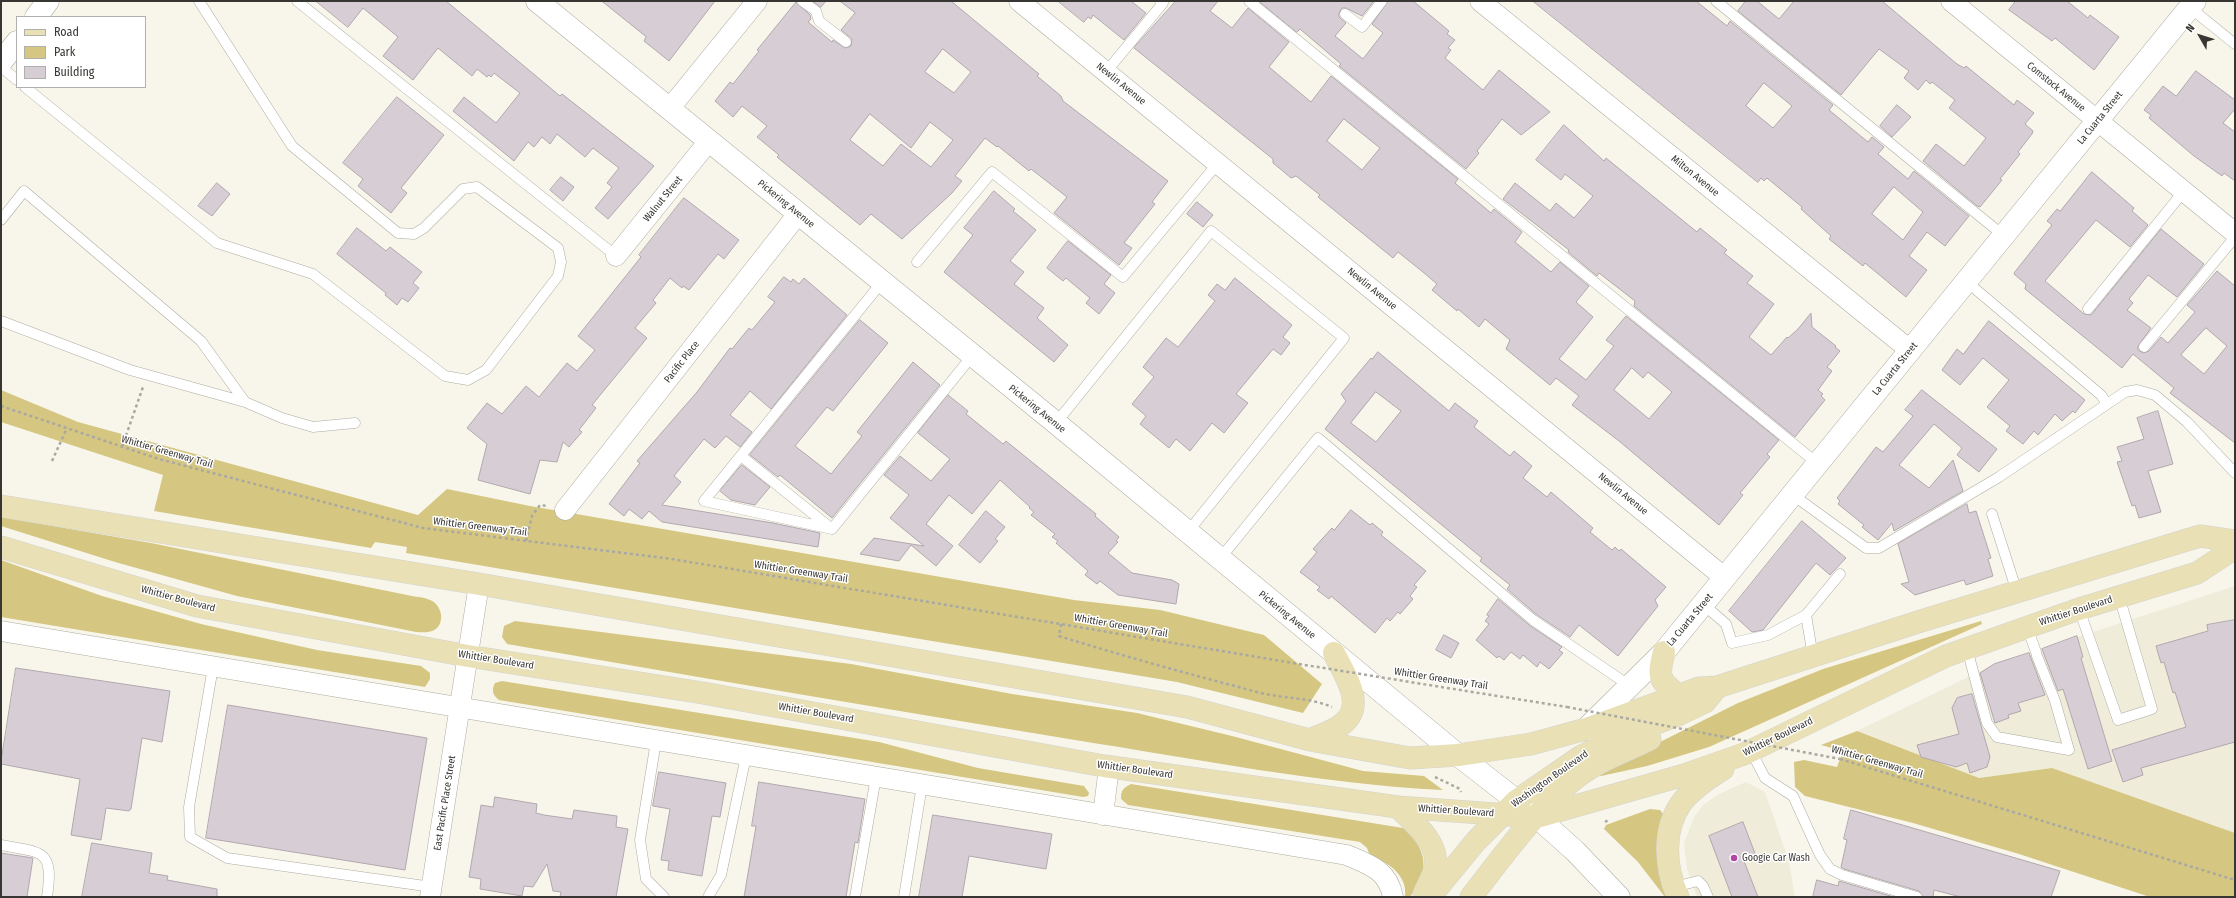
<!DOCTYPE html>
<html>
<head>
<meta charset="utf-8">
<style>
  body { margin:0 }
  #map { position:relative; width:2236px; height:898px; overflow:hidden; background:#f8f6eb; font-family:"Fira Sans Condensed",sans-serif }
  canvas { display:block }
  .frame { position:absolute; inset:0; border:2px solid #373632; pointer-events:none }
  .legend { position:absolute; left:16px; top:16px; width:130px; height:72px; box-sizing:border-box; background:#fff; border:1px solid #afafad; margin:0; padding:5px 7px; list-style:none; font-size:12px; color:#373632 }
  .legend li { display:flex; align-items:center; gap:8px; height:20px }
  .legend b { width:20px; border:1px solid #afafad }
  .north { position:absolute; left:2180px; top:16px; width:40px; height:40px; -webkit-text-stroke:3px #fff; paint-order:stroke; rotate:309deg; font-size:11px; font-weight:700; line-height:16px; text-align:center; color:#373632 }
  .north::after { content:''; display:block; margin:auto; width:14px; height:18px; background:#373632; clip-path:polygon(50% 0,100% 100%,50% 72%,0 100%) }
</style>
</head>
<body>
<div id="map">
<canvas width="2236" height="898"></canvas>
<div class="frame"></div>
<ul class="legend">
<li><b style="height:5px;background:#e9e0b5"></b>Road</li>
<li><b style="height:11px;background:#d5c682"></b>Park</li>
<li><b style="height:11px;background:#d7cdd5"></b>Building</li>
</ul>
<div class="north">N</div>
</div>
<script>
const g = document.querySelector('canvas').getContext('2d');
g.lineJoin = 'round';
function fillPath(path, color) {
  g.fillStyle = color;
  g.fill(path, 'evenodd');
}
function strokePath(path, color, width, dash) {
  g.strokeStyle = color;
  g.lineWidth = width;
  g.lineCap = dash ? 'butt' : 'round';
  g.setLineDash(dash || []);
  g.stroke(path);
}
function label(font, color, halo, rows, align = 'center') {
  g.font = font + ' "Fira Sans Condensed",sans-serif';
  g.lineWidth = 3;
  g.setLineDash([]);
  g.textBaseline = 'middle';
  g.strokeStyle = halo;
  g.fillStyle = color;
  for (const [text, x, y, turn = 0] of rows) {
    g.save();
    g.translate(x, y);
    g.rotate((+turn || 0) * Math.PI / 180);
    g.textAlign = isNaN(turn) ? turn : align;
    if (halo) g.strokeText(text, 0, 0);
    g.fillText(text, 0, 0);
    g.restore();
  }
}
fillPath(new Path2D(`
  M2235,586V833L2052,768L1979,778L1857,731L1997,663Z
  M1746,782L1765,792L1789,861L1795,897H1697L1687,869L1684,843L1694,817L1704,804L1721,793Z`), '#f0ecda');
fillPath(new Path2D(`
  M1,390L78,422L418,515L447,489L530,506L1074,600L1160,610L1264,635L1322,684L1303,713L1177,682L406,553L407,547L375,542L371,548L154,511L163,475L1,422Z
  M1,517L151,543L412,596C418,597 424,597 430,600C443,605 446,626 432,631C427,633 420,632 416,632L237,596L115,562L1,526Z
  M1,560L102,596L201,624L317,650L421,666L430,673V679L425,687L1,617Z
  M515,621L851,664L1012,694L1137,713L1232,736L1363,771L1424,776L1443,790C1320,784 1197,759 1075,740C885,709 696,677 507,644L502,637L504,626Z
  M1981,621L1982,624L1709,747L1647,766L1601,776L1596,774L1738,703L1823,669Z
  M502,681L879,742L978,768L1084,786L1089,793L1088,796L1083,797L499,700C493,695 491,691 495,683Z
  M1857,731L1979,778L2052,768L2235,833V897H2150L2019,854L1913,823L1805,796L1795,787L1794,762L1804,760L1837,767L1843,751L1821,745Z
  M1131,784L1403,828C1428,850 1430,870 1410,897H1405C1408,875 1388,862 1370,856L1367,848L1360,842L1128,805L1121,799C1121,790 1123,788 1131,784Z
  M1650,809L1660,810L1664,815C1653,850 1658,863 1668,897H1665L1638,862L1604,829L1606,825Z`), '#d5c682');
const building = new Path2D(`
  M316,1H446L560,96L562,94L654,166L608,219L595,208L612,187L607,183L619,168L593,148L585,157L557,134L550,144L542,137L534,147L528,142L514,161L453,111L464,97L496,123L520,93L494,73L491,77L489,75L487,77L477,69L472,76L438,48L413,80L383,56L398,37L363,8L348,27Z
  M602,1H715L669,61L644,41L646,37Z
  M813,1H826L821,7Z
  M840,1H951L1039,74L1037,76L1061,96L1063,101L1168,181L1152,202L1155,204L1124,243L1132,248L1119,265L1054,213L1067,197L1031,169L1029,171L998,146L997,147L985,138L955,176L962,181L952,193L902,239L871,214L860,225L777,157L779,155L757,137L767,126L742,106L733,117L715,101L730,82L733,84L759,51L757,50L796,2L810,15L811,19L808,22L832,42L833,40L845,48L851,46L852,39L841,30L855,13ZM943,49L971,72L954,93L925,72ZM870,114L911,148L930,122L953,140L931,167L901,144L883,166L850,140Z
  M1058,1H1131L1146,13L1124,40L1093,15L1091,19L1088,17L1084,22Z
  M1176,1H1218L1210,11L1232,28L1248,8L1289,42L1269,67L1311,102L1331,76L1458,179L1455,183L1491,213L1494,209L1522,232L1515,242L1551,272L1560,262L1589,286L1576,302L1593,317L1559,359L1586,380L1614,346L1606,340L1626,316L1779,440L1767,454L1770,457L1740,493L1743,495L1719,525L1619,441L1572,405L1579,396L1556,378L1550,385L1506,349L1510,340L1485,319L1479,327L1458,309L1457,311L1432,290L1437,284L1423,272L1398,252L1393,258L1318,197L1320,195L1296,176L1291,178L1284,172L1273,163V159L1134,48ZM1344,119L1380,148L1362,170L1327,141ZM1632,368L1643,378L1648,372L1672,392L1649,419L1614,390Z
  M1259,1H1374L1362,16L1346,8H1342L1339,13V17L1346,23L1335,36L1363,59L1383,33L1372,24L1388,1H1413L1449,31L1447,34L1455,40L1448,48L1451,50L1445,58L1483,90L1499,70L1550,112L1521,135L1502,119L1477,151L1479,153L1466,169L1339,66L1341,64L1300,29L1297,32Z
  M1533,1H1696L1727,26L1730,21L1833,105L1829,110L1868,142L1872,137L1884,147L1878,154L1908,179L1914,171L1969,216L1945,246L1927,232L1909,256L1927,270L1906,297L1865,263L1863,266L1829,239L1831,236L1801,209L1802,207L1767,178L1764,181L1761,178L1758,182ZM1764,83L1792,106L1773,128L1746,106ZM1894,187L1923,212L1903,240L1872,214Z
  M1746,1H1757L1779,19L1794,1H1882L1957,64L1964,68L1966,66L2014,105L2017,100L2034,113L2025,124L2033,131L2032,134L2018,152L2020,154L2000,179L2002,180L1980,207L1977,206L1923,161L1936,144L1964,166L1986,138L1949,108L1955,100L1932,82L1930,84L1926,80L1918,90L1904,78L1909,71L1879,49L1841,95L1738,11Z
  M2016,1H2067L2088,18L2090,15L2119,37L2094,70L2055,38L2052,41L2009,10Z
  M2196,71L2235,100V109L2223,123L2235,132V181L2224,173L2222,176L2194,156L2149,118L2151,115L2144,110L2163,86L2176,96Z
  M397,97L444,135L401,188L407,193L391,213L358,186L363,179L343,163Z
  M1897,105L1911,117L1892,137L1880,126Z
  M1564,125L1604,161L1606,158L1697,232L1700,228L1727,250L1724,253L1753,276L1747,283L1774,304L1749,337L1771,355L1787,337L1788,338L1798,329L1811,313L1812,327L1836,346L1835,347L1840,351L1827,367L1832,371L1818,390L1823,394L1821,396L1825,400L1795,437L1634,306L1635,301L1599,273L1597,276L1568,252L1569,250L1503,199L1515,183L1550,211L1556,203L1574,218L1593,196L1565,174L1561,180L1536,160Z
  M2092,172L2134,208L2132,211L2148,225L2130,247L2096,220L2045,281L2084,314L2091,315L2161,229L2204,264L2177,297L2148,275L2129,299L2133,303L2127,310L2151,328L2138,346V350L2143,353L2149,351L2161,337L2168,343L2195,312L2187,305L2217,271L2235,286V443L2170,393L2174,388L2133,354L2122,368L2025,289L2026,284L2015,275L2014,273L2052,225L2047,221L2057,209L2060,211ZM2206,328L2227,346L2204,374L2181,355Z
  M561,177L574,187L563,201L550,190Z
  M217,183L230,194L212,216L198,206Z
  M994,191L1015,209L1013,211L1036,230L1010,261L1024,272L1014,284L1044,308L1037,318L1068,345L1054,362L944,272L973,235L964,228Z
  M684,198L739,240L724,259L718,254L689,290L683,286L682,288L670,278L653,300L656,303L635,328L647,338L592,405L596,408L579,430L582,432L569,447L563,442L557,462L540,460L530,494L478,480L487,444L467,428L487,403L502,414L526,386L539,397L567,363L577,371L595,350L578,336L641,257L639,255Z
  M1197,202L1213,215L1203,227L1187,214Z
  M357,228L386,251L390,247L422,272L413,283L419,288L408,302L402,298L397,305L385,295L386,293L337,254Z
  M1068,241L1111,275L1104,284L1115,293L1099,314L1086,303L1090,298L1066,278L1063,281L1047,268Z
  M784,277L791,282L793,279L799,284L804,278L847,315L771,409L750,391L730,415L752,432L740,447L726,436L715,448L704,439L674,476L681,482L662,505L773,523L820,533L818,547L662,522L649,511L642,519L629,509L624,516L609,504L640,463L637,461L697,392L730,348L732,349L749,328L752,330L775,302L768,297Z
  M1235,278L1292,325L1283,337L1290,343L1281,355L1273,349L1236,394L1248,403L1224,433L1212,423L1190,451L1176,439L1169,448L1140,424L1146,416L1132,404L1154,377L1143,367L1166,338L1178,347L1215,301L1208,295L1217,284L1225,290Z
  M860,320L888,343L833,411L827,407L795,446L831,474L862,436L857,432L913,362L940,385L832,518L780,475L778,477L750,455Z
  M1989,321L2085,400L2075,413L2073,411L2062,421L2055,414L2038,435L2034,431L2023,444L2006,431L2010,426L1987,407L2009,380L1983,358L1960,385L1942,370L1957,349L1963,354Z
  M1378,352L1449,411L1455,403L1478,421L1474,427L1510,456L1514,451L1532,466L1523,478L1547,497L1551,492L1593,528L1590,532L1612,550L1615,547L1619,551L1621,549L1666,587L1655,600L1658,606L1618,656L1579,625L1570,637L1537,615L1507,589L1510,585L1480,561L1482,558L1325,429L1346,401L1341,394L1371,358L1372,359ZM1376,392L1401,411L1376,442L1351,423Z
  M1922,390L1997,449L1979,472L1957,455L1962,448L1934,424L1899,465L1929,488L1953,460L1963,491L1894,531L1892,523L1878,540L1862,527L1864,525L1838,504L1840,501L1837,498L1876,447L1883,452L1913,416L1905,410Z
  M948,395L968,411L966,414L1003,444L1006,441L1096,514L1095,516L1119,537L1116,541L1118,542L1108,553L1132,573L1172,580L1179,584L1176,604L1118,595L1100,581L1097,584L1085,575L1088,571L1056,543L1058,541L1052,537L1055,534L1031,515L1034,512L1029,508L1030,507L1000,480L972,514L949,495L926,524L953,546L936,566L911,545L899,561L860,554L874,538L924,546L890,518L909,495L884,475L900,456L931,481L950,459L918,433Z
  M2158,411L2173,464L2148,471L2161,512L2139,518L2135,505L2132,506L2117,462L2122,461L2117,447L2144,439L2137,418Z
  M742,465L770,487L755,505L731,500L720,491Z
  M1967,504L1969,513L1976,511L1991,558L1988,559L1993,576L1966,585L1964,580L1915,595L1901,584L1909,582L1898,544Z
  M1351,510L1370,525L1372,523L1383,532L1381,535L1426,571L1414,585L1417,587L1410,596L1413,599L1400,614L1398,612L1390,621L1387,618L1375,633L1331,596L1329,599L1317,590L1320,587L1300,572L1317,552L1313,549L1332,528L1334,530Z
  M986,511L1005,527L995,539L998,541L980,563L959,545Z
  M1802,521L1846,558L1830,575L1816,563L1763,630L1752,632L1729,611Z
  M1498,599L1529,625L1562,647L1559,650L1563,653L1549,669L1540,662L1537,667L1523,655L1520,659L1511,652L1504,660L1499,656L1497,658L1476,640L1489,624L1485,621L1489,616L1487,615Z
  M2235,620V742L2141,768L2143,775L2123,782L2112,750L2186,727L2175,692L2173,693L2164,662L2161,663L2156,646L2208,631L2207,625Z
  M1444,635L1459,643L1451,658L1436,650Z
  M2077,636L2083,657L2081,658L2112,761L2088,769L2063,689L2058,691L2042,649Z
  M2029,653L2045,695L2018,703L2021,711L2008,715L2009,718L1995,723L1980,673L1994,664Z
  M16,668L170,691L162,742L142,738L131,809L129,811L106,808L101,840L71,835L80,779L1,764Z
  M1972,694L1990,757L1987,767L1970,773L1967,763L1956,767L1921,757L1917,745L1959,734L1952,708L1957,698Z
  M228,705L427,738L405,870L206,838Z
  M659,772L726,783L720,817L712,816L702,876L668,870L669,861L661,860L670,809L653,806Z
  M759,782L865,799L858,843L855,842L846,897H744L756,826H752Z
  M495,797L537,804L536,813L544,815L572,819L574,810L617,816L616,827L628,829L616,897H560L561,892L553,891L547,864L533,887L524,886L522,896L480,889L481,879L469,877L481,805L493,807Z
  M1851,810L2060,871L2051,897H1961L1934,890L1933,897H1923L1919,891L1844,869L1841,867L1847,840L1844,839Z
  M933,815L1052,834L1046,869L969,856L962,897H919Z
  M1743,822L1756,856L1744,861L1758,897H1732L1709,836Z
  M92,843L152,853L149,873L168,876L167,880L217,889V897H82Z
  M1,853L33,858L27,897H1Z
  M1817,880L1838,886L1839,881L1894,897H1813Z`);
fillPath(building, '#d7cdd5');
strokePath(building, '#b1a8af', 1);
const service = new Path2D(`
  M297,1L616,256
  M802,1L816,11L819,21L846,42
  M1249,1L1818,464
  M1716,1L2004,236
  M2188,6L2235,44
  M1345,14L1362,27L1382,1
  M1,67L17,80
  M1106,72L1163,3L1160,1
  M25,87L217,243L313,274L445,376L468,380L486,370L558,276L561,262L558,248L477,187L463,189L424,228L414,234L398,233L292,146L199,1
  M1,220L24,191L201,341L245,402L282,418L313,427L355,423
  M917,262L992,172L1123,277L1218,163
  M1967,282L2101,395L2107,404
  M2088,309L2184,191
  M1,321L130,370L245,402
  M2144,347L2235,237
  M1056,423L1211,231L1344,338L1187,533
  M741,456L832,529L704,501L882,282
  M1793,495L1866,548H1879L1999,477L2125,392L2137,390L2155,395L2187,422L2235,473
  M1992,514L2017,592
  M832,529L972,356
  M1219,560L1318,438L1533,620L1630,686
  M1703,604L1726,624L1732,643L1768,635L1806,615
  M2079,609L2118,720L2152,709L2119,596
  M2027,627L2036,652
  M1967,649L1987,723L1997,737L2069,750L2055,701L2037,656
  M1813,657L1806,615L1840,574
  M213,667L189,807L190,837L227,858L432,887
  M656,741L640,840L646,879L664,897
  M1751,751L1765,778L1793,796L1820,855L1830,869L1842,875L1917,897
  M1,845C43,853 54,849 47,897
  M1674,887L1698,881L1703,886L1708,897
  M708,897L721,875L746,756
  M855,897L876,777
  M904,897L922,785`);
const minor = new Path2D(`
  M1019,1L1725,578
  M1480,1L1911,351
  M1951,1L2235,233
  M670,108L757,1
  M616,256L709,141
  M565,510L798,214
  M1,631L1347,855C1370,865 1388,870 1393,897
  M1103,815L1109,767
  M430,897L479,584`);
const tertiary = new Path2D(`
  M537,1L1056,423L1458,755L1531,812
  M1586,729L1664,652L2195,1`);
const secondary = new Path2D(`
  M36,17L48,1
  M1,62L17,42
  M1537,817L1575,851L1619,897`);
const primary = new Path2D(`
  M1,506L479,584L1187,707L1310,740L1410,758L1458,755L1531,744L1586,729L1699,688L1717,687L1921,621L2200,536L2235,541
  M1,547L197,606L468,656L703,693L1104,766L1398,807L1537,817L1684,775L1744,754L1946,656L2079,609L2197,573L2235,548
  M1664,652C1658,676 1658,680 1678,695
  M1310,740C1319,736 1330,732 1338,727C1369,708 1345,676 1334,653
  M1398,807C1414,823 1440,843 1435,868C1433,877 1427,886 1424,894
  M1430,897L1476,841L1516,801L1580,757L1615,739L1680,714L1705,702L1717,687
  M1471,897C1503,856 1542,801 1584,772C1604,758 1629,750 1650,739
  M1678,897C1665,868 1662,829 1682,802C1693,788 1709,778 1723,769`);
strokePath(service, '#adaba1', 11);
strokePath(minor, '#adaba1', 21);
strokePath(tertiary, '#adaba1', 23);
strokePath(secondary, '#adaba1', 23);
strokePath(primary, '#d3d3d2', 23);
strokePath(new Path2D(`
  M1,406L159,459L423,528L672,559L1293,663
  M122,447L143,387
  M52,461L67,428
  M526,541L532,516L540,505L547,506
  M1061,624L1059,636C1126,657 1193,675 1261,693C1286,699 1308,697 1332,707
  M1441,687L1567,707
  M1840,759L2235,880
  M1435,777L1460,789L1461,792
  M1605,822L1610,819`), '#aaa9a1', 2.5, [3, 3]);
strokePath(service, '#fff', 10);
strokePath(minor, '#fff', 20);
strokePath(tertiary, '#fff', 22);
strokePath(secondary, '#fff', 22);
strokePath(primary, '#e9e0b5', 22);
strokePath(new Path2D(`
  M1293,663L1441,687
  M1567,707L1840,759`), '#aaa9a1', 2.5, [3, 3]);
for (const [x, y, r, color] of [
  [1734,858,4,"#b244a3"]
]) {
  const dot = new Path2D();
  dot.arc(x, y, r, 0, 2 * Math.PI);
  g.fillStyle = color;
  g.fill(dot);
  strokePath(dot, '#fff', 1.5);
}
label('10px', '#373632', '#fff', [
  ["Newlin Avenue",1121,84,39],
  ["Comstock Avenue",2056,87,39],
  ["La Cuarta Street",2100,118,-51],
  ["Milton Avenue",1695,176,39],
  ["Walnut Street",663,199,-51],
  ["Pickering Avenue",786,204,39],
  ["Newlin Avenue",1372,289,39],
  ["Pacific Place",682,362,-52],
  ["La Cuarta Street",1895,369,-51],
  ["Pickering Avenue",1037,409,39],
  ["Whittier Greenway Trail",167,452,16],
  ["Newlin Avenue",1623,494,39],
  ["Whittier Greenway Trail",480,527,7],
  ["Whittier Greenway Trail",801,572,9],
  ["Whittier Boulevard",178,599,15],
  ["Whittier Boulevard",2076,611,-18],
  ["Pickering Avenue",1287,615,39],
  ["La Cuarta Street",1690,620,-50],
  ["Whittier Greenway Trail",1121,626,10],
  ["Whittier Boulevard",496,660,9],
  ["Whittier Greenway Trail",1441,679,9],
  ["Whittier Boulevard",816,713,10],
  ["Whittier Boulevard",1778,737,-26],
  ["Whittier Greenway Trail",1877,762,16],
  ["Whittier Boulevard",1135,770,8],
  ["Washington Boulevard",1550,779,-35],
  ["East Pacific Place Street",445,803,-81],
  ["Whittier Boulevard",1456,811,4]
]);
label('10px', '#373632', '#fff', [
  ["Googie Car Wash",1742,858]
], 'left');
</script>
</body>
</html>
